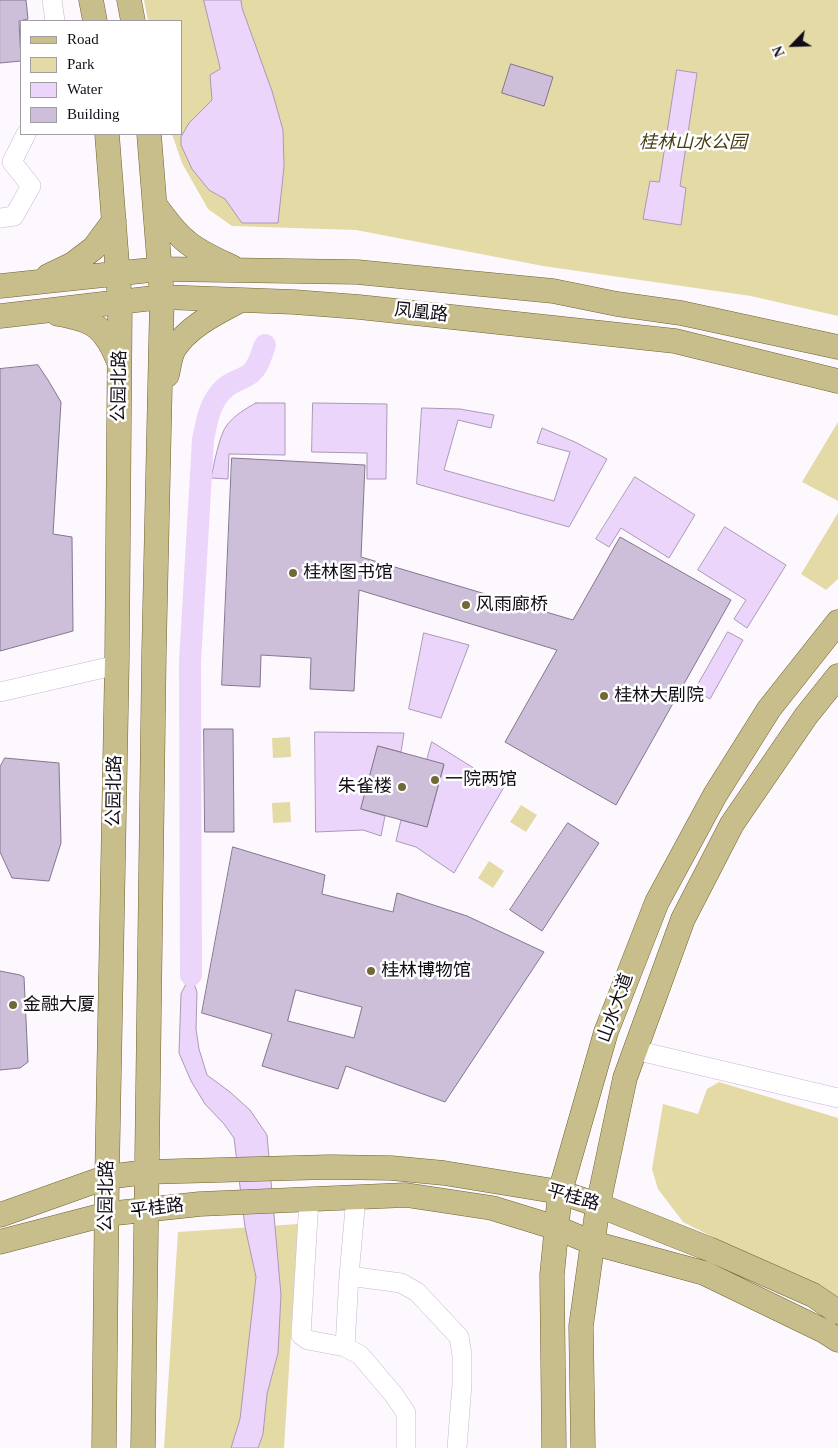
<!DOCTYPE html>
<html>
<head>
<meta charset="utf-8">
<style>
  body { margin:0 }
  #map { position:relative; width:838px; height:1448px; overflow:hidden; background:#fcf8fe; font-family:"Times New Roman",serif }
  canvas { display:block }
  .legend { position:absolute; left:20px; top:20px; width:162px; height:115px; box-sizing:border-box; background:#fff; border:1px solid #a09ea2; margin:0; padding:6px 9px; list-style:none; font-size:15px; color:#120c16 }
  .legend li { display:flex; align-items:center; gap:10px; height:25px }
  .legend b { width:25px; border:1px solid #a09ea2 }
  .north { position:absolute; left:768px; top:20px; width:50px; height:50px; -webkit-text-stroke:4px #fff; paint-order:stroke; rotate:246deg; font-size:14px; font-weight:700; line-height:20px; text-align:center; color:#120c16 }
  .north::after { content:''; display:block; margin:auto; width:18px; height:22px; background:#120c16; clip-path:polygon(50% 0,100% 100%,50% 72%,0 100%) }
</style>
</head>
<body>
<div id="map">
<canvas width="838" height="1448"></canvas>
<ul class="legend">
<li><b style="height:6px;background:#c7be8b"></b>Road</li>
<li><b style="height:14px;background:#e3daa6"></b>Park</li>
<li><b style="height:14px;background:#ebd5fb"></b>Water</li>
<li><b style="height:14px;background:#cdbed9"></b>Building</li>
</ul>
<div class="north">N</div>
</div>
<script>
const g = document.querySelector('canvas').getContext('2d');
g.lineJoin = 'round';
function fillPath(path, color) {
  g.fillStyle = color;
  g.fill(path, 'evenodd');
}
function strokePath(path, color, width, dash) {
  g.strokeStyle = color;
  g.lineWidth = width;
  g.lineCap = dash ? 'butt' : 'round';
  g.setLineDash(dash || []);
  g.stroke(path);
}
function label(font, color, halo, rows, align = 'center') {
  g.font = font + ' "Times New Roman","Noto Sans SC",serif';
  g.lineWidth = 5;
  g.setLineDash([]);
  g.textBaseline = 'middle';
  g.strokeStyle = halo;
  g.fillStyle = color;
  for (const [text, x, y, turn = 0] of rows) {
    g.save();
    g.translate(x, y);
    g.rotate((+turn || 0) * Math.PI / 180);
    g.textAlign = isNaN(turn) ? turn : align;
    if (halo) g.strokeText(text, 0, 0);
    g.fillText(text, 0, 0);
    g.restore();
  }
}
fillPath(new Path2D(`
  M144,0H838V316L751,296L543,266L356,230L232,226L208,209L182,163L172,134H181V21H148Z
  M838,422V501L802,482Z
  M838,513V579L826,590L801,574Z
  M290,737L291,757L273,758L272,738Z
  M290,802L291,822L273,823L272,803Z
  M521,805L537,815L526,832L510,822Z
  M489,861L504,871L493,888L478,878Z
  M719,1082L838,1118V1300L683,1222L658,1189L652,1169L663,1104L698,1114L707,1089Z
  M298,1224L284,1448H164L178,1232Z`), '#e3daa6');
const water = new Path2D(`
  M204,0H241L242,8L272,91L283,130L284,167L278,223H242L225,199L209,190L192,169L181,145V137L189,123L212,100L210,75L220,69Z
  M677,70L697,73L680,186L686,188L681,225L643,219L650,181L659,182Z
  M256,403H285V455L229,454L228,479L211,478C214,465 219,435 227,425C235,415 245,409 256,403Z
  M313,403L387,404L386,479H367V453L312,452Z
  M422,408L460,409L494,415L491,428L458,420L444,470L554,501L570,452L537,443L542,428L575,442L607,459L569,527L417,484Z
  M635,477L695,515L669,558L621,528L609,547L596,539Z
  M725,527L786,565L747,628L734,619L746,600L698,570Z
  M728,632L743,640L710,699L695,690Z
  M424,633L469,645L441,718L409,709Z
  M315,732L404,733L401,752L378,746L361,809L385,816L381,836L363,830L316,832Z
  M432,742L504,787L454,873L416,847L396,841L401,820L427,827L444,765L427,760Z
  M191,975L197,992L196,1029L199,1049L207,1075L230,1092L250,1110L267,1135L281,1295L278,1353L267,1394L263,1434L258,1448H231L240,1419L256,1277L245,1227L234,1138L224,1124L205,1104L191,1081L179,1053L181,994Z`);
fillPath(water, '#ebd5fb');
strokePath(water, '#aa99b6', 1);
strokePath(new Path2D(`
  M191,975L190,662L203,440C207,420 210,400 226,387C233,381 244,379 251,373C259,366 261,355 265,345`), '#ebd5fb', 22);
const building = new Path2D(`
  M0,0H26L28,19L19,21L21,61L0,63Z
  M511,64L553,77L544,106L502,93Z
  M38,365L48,380L61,402L53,534L72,537L73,631L0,651V369Z
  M232,458L365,465L361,557L573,620L620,537L731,600L616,805L505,742L557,650L359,590L354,691L310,689L311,658L261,655L260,687L222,685Z
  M204,729H233L234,832H205Z
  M378,746L444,764L427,827L361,809Z
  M5,758L59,763L61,843L49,881L12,878L0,852V767Z
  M568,823L599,843L542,931L510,910Z
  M233,847L325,875L322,894L393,912L397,893L467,916L544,952L445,1102L346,1066L338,1089L262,1066L272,1034L202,1013ZM296,990L362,1007L354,1038L288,1021Z
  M0,971L20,975L24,977L28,1062L20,1068L0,1070Z`);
fillPath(building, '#cdbed9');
strokePath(building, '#84768f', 1);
const minor = new Path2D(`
  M52,0L55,21
  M0,218L14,216L31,186L12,162L26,134
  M0,692L117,665
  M635,1050L838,1098
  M356,1197L349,1276L401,1283L417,1292L459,1337L462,1355V1384L457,1448
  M309,1199L301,1335L308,1340L345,1347L360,1355L394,1395L406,1413V1448
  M345,1347L349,1276`);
const major = new Path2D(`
  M91,0L95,21
  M129,0L133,21
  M155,205C165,218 174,232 187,242C200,253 217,260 232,267
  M48,276L73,264L94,248L114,221
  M0,286L160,269L357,272L553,291L617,304L681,313L838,347
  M58,314C94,320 105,327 119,362
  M0,316L162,297L294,302L359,307L675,341L838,381
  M167,375C169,367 170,356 174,349C189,326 215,314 239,301
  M0,1215L107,1177L146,1172L330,1167L391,1168L444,1173L560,1192L598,1205L709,1249L813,1295L838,1312
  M0,1242L107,1214L200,1204L406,1195L492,1208L557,1228L593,1243L704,1273L824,1331L838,1340
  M104,1448L107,1177L117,658L120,302L107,134
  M143,1448L154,651L162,297L149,134
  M554,1448L552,1275L560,1192L606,1032L657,902L715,795L769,709L838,622
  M583,1448L581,1326L598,1205L625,1078L683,919L732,824L806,716L838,676`);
strokePath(minor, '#c6b7d1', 20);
strokePath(major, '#70642f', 25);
strokePath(minor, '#fff', 19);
strokePath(major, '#c7be8b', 24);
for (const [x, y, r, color] of [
  [293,573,5,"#726835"],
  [466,605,5,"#726835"],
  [604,696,5,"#726835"],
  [435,780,5,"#726835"],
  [402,787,5,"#726835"],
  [371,971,5,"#726835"],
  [13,1005,5,"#726835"]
]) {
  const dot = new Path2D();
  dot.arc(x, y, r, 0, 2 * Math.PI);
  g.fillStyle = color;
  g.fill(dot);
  strokePath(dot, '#fff', 2);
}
label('italic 18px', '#463f16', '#fff', [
  ["桂林山水公园",693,143]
]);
label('18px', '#120c16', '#fff', [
  ["凤凰路",421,313,6],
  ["公园北路",120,386,-89],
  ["公园北路",115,791,-89],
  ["山水大道",616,1008,-70],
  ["公园北路",107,1196,-89],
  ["平桂路",573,1198,16],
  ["平桂路",157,1209,-7]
]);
label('18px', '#120c16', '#fff', [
  ["桂林图书馆",303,573],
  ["风雨廊桥",476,605],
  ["桂林大剧院",614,696],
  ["一院两馆",445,780],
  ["朱雀楼",392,787,"right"],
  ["桂林博物馆",381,971],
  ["金融大厦",23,1005]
], 'left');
</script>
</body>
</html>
